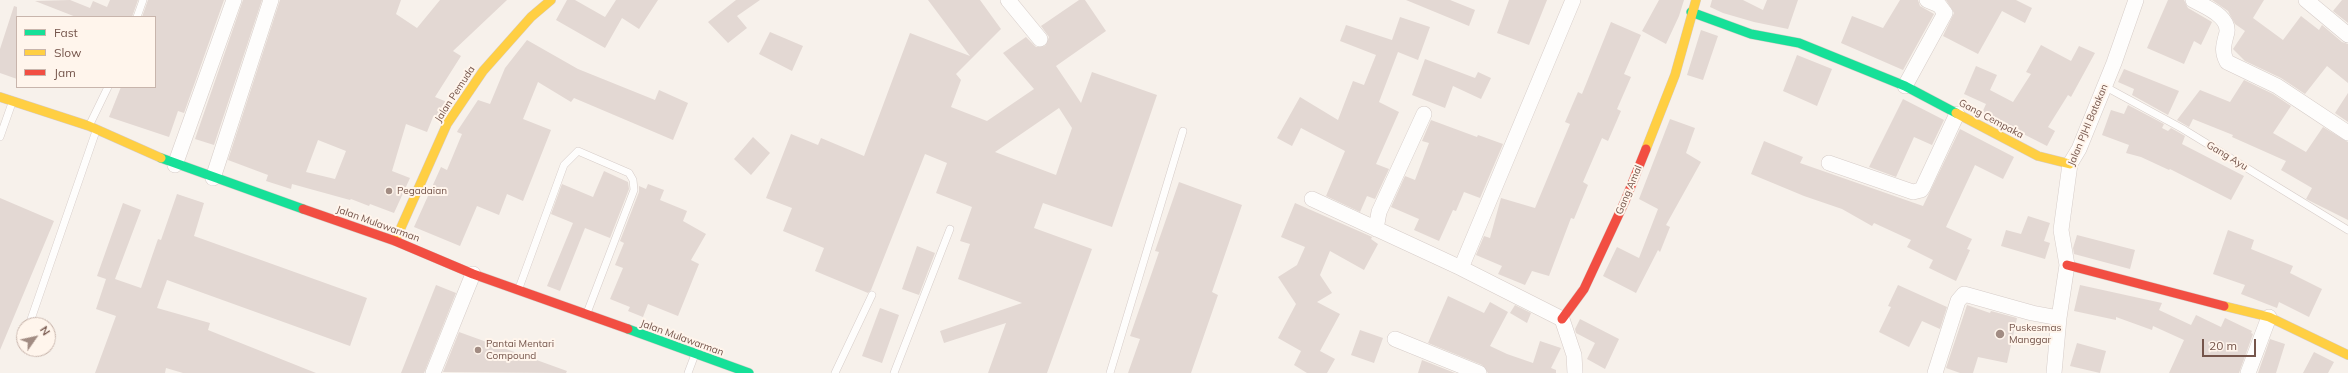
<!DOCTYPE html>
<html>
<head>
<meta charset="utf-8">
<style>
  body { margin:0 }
  #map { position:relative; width:2348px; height:373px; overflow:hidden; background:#f7f1eb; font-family:Mulish,sans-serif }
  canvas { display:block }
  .legend { position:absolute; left:16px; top:16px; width:140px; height:72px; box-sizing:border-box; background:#fff5ec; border:1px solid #c8b5ac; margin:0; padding:5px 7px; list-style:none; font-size:12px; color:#75554b }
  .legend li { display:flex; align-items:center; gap:8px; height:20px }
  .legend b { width:20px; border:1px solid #c8b5ac }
  .north { position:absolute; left:16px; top:317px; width:40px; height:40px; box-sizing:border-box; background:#fff5ec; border:1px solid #c8b5ac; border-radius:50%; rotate:56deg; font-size:11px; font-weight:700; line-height:16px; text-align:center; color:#75554b }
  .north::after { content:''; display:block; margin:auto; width:14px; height:18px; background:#a28c83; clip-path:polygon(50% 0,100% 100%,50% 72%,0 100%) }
  .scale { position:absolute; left:2202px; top:339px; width:54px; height:18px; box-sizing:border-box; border:2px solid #75554b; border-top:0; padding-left:5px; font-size:12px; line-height:14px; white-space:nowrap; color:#75554b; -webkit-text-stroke:3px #fff5ec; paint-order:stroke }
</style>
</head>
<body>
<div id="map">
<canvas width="2348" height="373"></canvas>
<ul class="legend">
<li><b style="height:5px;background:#16e098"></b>Fast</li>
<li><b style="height:5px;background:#ffcf43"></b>Slow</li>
<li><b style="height:5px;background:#f24e42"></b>Jam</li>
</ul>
<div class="north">N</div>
<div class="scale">20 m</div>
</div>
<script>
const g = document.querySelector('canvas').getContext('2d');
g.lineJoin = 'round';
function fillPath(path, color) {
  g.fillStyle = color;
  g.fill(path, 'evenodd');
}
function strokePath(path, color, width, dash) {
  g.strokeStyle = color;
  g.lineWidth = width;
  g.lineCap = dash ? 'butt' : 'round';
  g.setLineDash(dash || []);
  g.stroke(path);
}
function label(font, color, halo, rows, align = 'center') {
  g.font = font + ' Mulish,sans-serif';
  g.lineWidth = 4;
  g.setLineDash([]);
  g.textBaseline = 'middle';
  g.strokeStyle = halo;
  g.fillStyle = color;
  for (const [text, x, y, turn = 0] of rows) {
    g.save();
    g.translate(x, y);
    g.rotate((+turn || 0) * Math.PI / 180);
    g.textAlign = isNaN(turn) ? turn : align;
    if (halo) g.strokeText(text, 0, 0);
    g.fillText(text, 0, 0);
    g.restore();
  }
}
fillPath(new Path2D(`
  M70,0L90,8L93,1L107,7L110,0H138L132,17H76L35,1Z
  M148,0H224L184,113L178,111L169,137L109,117L121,87H155V17H142Z
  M243,0H262L214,145L195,139Z
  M280,0H401L396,14L417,28L440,0H507L453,51L461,56L435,97L447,102L436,119L433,117L427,132L406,124L392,171L410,178L394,213L370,204L369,206L351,199L350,200L292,184L291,189L266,181L268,175L228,160ZM318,140L346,151L335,179L306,172Z
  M567,0H575L605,17L616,0H658L639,29L622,18L605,48L556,20Z
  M736,0H760L737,16L747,28L728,43L708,22Z
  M928,0H980L1001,29L956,74L961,80L951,107L987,121L1034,89L1003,53L1026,37L1036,47L1045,46L1049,37L1041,26L1079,0H1085L1106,31L1056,66L1081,103L1092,72L1157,95L1112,227L1043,203L1034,228L1092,249L1047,373H988L1006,323L944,343L940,331L1022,303L958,279L970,244L960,241L972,207L936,193L947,163L925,154L871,290L868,293L815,271L824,248L783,231L792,208L766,198L791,134L818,145L821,138L864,156L910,33L970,56ZM1059,108L1072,128L1056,175L995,152Z
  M1406,0H1450L1475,10L1469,26Z
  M1509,0H1547L1529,45L1497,33Z
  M1659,0H1684L1679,16L1666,44L1642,31Z
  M1712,0H1743L1763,10L1767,0H1798L1788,29L1754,22L1723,13L1710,7Z
  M1900,0H1918L1920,6L1934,14L1903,70L1841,43L1852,16L1883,28Z
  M1946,0H2016L2032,8L2025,23L2002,11L1978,54L1943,36L1954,13Z
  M2168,0H2184L2188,8L2212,22L2201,45L2194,41L2184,64L2147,48Z
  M2212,0H2264L2253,18L2283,40L2301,16L2319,30L2322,25L2342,42L2348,44V83L2327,66L2305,94L2281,78L2245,61L2233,49L2245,31L2235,24L2228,11Z
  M2342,0H2348V23L2333,11Z
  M14,6L17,7V79L0,73V49Z
  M1400,17L1430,27L1418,60L1398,52L1379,102L1399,112L1376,164L1389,169L1375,199L1367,196L1360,212L1326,196L1345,151L1301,128L1292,146L1277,138L1300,97L1338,120L1353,81L1364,85L1376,55L1340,41L1346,25L1392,40Z
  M1611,22L1641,35L1624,74L1631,77L1617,109L1621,111L1608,141L1602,138L1583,182L1588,185L1574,219L1571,218L1549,276L1532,271L1525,285L1498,274L1502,266L1476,255L1484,236L1490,238L1501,198L1535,208L1570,124L1565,122L1578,92L1582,94Z
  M1701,30L1718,36L1703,80L1687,75Z
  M770,32L803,46L792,71L759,54Z
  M527,40L578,69L655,100L659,90L688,103L673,140L574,98L571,102L538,82L523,119L551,130L523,201L507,194L499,215L477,206L460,246L414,227L441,167L447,170L462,134L457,132L458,130L478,100L490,104L505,68Z
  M2041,45L2071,61L2079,46L2095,53L2071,97L2068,95L2048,127L2055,131L2047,146L1982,113L1986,104L1964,94L1976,66L1997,75L1990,90L2013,102L2031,74L2026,72Z
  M1797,55L1832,69L1817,106L1783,91Z
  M1425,59L1475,78L1478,72L1491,78L1481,99L1453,86L1445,108L1412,95Z
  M2124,69L2179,91L2168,115L2132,95L2134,89L2118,82Z
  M2244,80L2273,94L2291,106L2273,133L2306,152L2323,127L2348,142V220L2306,199L2312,188L2281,170L2286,161L2232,137L2233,135L2193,119L2189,127L2177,120L2200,90L2230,102Z
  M2348,93V122L2335,113Z
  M1903,99L1944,120L1932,145L1914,137L1896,177L1869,167Z
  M2128,105L2164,124L2162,128L2168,131L2171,128L2185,136L2182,144L2244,176L2231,200L2170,169L2169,170L2141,157L2126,153L2129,145L2102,135L2111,110L2124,114Z
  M1670,119L1695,128L1686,153L1701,162L1666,225L1670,227L1660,252L1658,250L1636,293L1603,276L1617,247L1639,258L1658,209L1639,199Z
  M1431,120L1477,137L1478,135L1503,144L1480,198L1464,192L1456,211L1453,210L1439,241L1414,230L1419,219L1391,207L1405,176L1415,180L1429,143L1422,141Z
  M1960,129L2014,157L2003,179L1975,165L1946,227L1972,239L1967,249L1970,250L1956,281L1929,268L1933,260L1907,247L1911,240L1874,223L1872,226L1842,209L1804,196L1751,174L1764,141L1803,157L1800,163L1923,206Z
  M753,137L770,153L751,175L734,159Z
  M604,171L628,182L629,189L610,238L585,228L560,291L547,286L573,223L551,214L562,184L593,197Z
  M1179,182L1242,205L1212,292L1218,295L1191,373H1128L1140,339L1130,336L1159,252L1155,251Z
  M648,184L664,190L660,200L687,211L683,221L706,234L691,260L699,264L678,316L648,304L643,317L628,311L630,307L610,299L623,268L615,265L624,243L620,241L639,192V186L646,189Z
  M177,194L204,203L194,236L367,298L350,346L167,280L157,308L210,323L208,330L316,373H183L166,368L165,373H95L116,316L96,309L106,279L97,276L123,203L141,210L115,279L141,288L158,239L161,240Z
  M0,198L54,221L0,350Z
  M1295,203L1370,236L1372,237L1371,239L1378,244L1364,270L1330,251L1320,275L1332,293L1317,302L1340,314L1320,351L1335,359L1327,373H1307L1294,365L1301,351L1278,338L1296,304L1278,277L1297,265L1305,247L1281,237Z
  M2028,216L2050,223L2044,241L2050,243L2045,259L2001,246L2006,230L2021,234Z
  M2228,230L2254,240L2251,249L2293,266L2290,273L2322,289L2309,317L2279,302L2277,308L2241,294L2245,285L2213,274Z
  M2077,235L2135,250L2130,269L2074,254L2073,248Z
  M917,246L935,253L919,295L902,289Z
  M436,285L456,293L424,373H401Z
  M1898,285L1947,307L1940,329L1922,321L1909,347L1879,332L1891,307L1888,306Z
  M2080,285L2162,303L2159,310L2191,325L2196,315L2221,327L2225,318L2252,331L2251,333L2253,334L2239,373H2169L2184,340L2153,326L2152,330L2116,317V320L2074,311Z
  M1448,296L1484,313L1490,302L1508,312L1490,346L1507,354L1533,363L1540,341L1561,348L1551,368L1556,370V373H1488L1482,365L1428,343Z
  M1515,305L1531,313L1527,323L1510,313Z
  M1967,305L1990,313L1991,311L2017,318L2007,363L1978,357L1973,373H1960L1946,368Z
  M880,308L899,315L882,363L862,356Z
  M1580,319L1619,339L1605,369L1587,359L1595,343L1576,333L1575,329Z
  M1360,330L1383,338L1374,363L1351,355Z
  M459,332L567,371L566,373L443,372Z
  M2270,339L2285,344L2276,373H2258Z
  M2077,343L2106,351L2100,373L2070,366Z
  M2314,352L2334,362L2328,373H2303Z
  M1422,360L1455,373H1418Z`), '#e3d8d3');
const lane = new Path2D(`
  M137,17L143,0
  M2104,86L2183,129L2348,230
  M90,124L108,87
  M0,137L12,103
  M519,288L564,165L578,151L629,173L633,180L634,190L587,313
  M29,325L96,131
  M688,373L694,357
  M835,373L872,295
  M894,373L950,229
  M1110,373L1183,131`);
const street = new Path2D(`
  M1008,0L1040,39
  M2193,0C2205,7 2233,17 2226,36C2223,47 2222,52 2227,62L2277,86L2348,133
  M2306,0L2348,35
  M1905,86L1945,13L1939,5L1927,0
  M1829,163L1913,192L1921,190L1923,187L1957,114
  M175,165L234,0
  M213,178L271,0
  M1312,199L1461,268L1562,319L1574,355L1575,373
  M1376,229L1379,212L1424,114
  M1461,268L1573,0
  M1395,339L1479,373
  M433,373L473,274
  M1935,373L1958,301L1964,294L2032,313L2059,318
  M2054,373L2059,318L2067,265L2061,230L2070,164L2079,149L2114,63L2136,0
  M2248,373L2269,317`);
const fast = new Path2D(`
  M1691,12L1751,34L1799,43L1905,86L1956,113
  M161,158L303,209
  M628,329L749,373`);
const slow = new Path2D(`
  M0,97L89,126L161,158
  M1956,113L2038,156L2070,164
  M1646,149L1675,75L1696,0
  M395,241L447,124L483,71L531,17L551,0
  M2224,306L2269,317L2348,355`);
const jam = new Path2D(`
  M303,209L395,241L473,274L628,329
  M2067,265L2224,306
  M1562,319L1584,289L1625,201L1646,149`);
strokePath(lane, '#d6ccc8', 8);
strokePath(street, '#d6ccc8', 16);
strokePath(fast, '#d6ccc7', 10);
strokePath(slow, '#d6ccc7', 10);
strokePath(jam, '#d6ccc7', 10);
strokePath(lane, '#fefdfc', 7);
strokePath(street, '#fefdfc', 15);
strokePath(fast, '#16e098', 9);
strokePath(slow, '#ffcf43', 9);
strokePath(jam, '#f24e42', 9);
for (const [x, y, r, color] of [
  [389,191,4,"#a28c83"],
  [2000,334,5,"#a28c83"],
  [478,350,4,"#a28c83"]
]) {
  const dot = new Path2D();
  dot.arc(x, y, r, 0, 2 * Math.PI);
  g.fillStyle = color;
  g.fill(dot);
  strokePath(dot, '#fff5ec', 1.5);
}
label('10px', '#75554b', '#fff5ec', [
  ["Jalan Pemuda",455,94,-57],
  ["Gang Cempaka",1991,119,28],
  ["Jalan PJHI Batakan",2088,125,-67],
  ["Gang Ayu",2227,156,31],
  ["Gang Amal",1629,190,-67],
  ["Jalan Mulawarman",378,224,20],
  ["Jalan Mulawarman",682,338,20]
]);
label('10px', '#75554b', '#fff5ec', [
  ["Pegadaian",397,191],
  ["Puskesmas",2009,328],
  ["Manggar",2009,340],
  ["Pantai Mentari",486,344],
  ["Compound",486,356]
], 'left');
</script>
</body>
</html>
